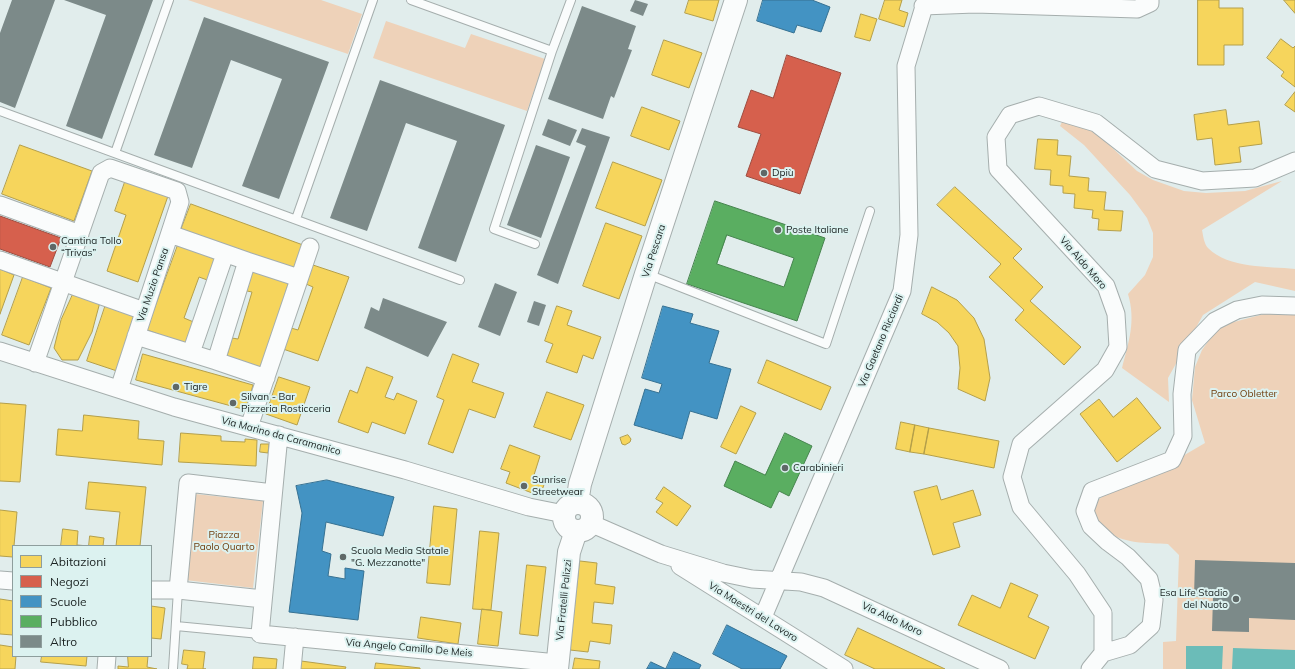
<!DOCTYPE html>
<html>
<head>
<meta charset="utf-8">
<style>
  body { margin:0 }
  #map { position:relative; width:1295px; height:669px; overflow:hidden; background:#e1edec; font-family:Mulish,sans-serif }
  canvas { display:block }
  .legend { position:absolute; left:12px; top:545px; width:140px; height:112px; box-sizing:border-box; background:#dcf2f0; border:1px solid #8e9e9d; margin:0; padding:5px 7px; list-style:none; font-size:12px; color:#192120 }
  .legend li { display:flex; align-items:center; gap:8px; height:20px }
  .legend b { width:20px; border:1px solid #8e9e9d }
</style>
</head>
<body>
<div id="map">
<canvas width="1295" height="669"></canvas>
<ul class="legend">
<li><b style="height:11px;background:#f6d55c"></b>Abitazioni</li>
<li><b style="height:11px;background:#d6604d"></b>Negozi</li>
<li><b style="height:11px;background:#4393c3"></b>Scuole</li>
<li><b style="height:11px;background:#5aae61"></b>Pubblico</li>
<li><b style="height:11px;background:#7c8a89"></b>Altro</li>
</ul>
</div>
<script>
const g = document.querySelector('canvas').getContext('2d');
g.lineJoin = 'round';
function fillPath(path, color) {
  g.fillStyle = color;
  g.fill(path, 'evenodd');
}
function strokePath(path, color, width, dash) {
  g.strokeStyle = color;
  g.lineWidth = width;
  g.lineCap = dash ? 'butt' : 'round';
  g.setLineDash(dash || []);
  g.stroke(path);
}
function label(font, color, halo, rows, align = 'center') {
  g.font = font + ' Mulish,sans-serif';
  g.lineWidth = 4;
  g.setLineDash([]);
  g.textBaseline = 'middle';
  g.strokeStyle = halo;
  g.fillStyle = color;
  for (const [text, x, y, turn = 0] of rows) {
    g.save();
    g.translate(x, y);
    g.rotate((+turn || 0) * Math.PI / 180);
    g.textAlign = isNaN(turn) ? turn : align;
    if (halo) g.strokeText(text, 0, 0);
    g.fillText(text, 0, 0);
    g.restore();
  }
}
fillPath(new Path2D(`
  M188,0H321L362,14L348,54Z
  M386,21L465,48L471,34L545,59L527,111L373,58Z
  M1063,120L1090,127L1137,171L1153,180L1184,191L1206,193L1245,191L1282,181L1202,230C1203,235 1204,244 1208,248C1229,269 1268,266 1295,269V291L1255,282L1203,315L1168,378L1169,402L1122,368C1129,341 1136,321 1128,294L1145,275L1153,257V233L1147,218L1130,195L1084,145L1060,126Z
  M1295,313V669H1163V642L1176,641L1179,555L1168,544C1148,543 1122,544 1105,530C1100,526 1097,520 1093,515L1098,500L1116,486L1152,474L1205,443L1192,400L1195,367L1202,350L1219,326L1264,314Z
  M195,494L263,501L253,588L185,580Z`), '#eed2b9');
fillPath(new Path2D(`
  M1186,646H1223L1222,669H1186Z
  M1233,648L1295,650V669H1232Z`), '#6bbcb8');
const homes = new Path2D(`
  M689,0H719L713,21L685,13Z
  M885,0H902L899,10L908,13L904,27L879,19Z
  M1198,0H1219V8H1243V45H1224V65H1198Z
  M1284,0H1295V13Z
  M861,14L877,19L870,41L855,37Z
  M1281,39L1293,48L1295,46V87L1281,76L1284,72L1267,58Z
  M664,40L702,53L689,88L652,75Z
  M1295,92V112L1285,105Z
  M642,107L680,121L669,150L631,136Z
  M1226,110L1228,125L1259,121L1262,144L1239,147L1241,162L1215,165L1212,138L1197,140L1194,115Z
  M1038,139L1058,140L1057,155L1071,156L1069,176L1089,178L1088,191L1106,192L1104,210L1123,211L1121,231L1098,230L1099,219L1092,218L1093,210L1074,208L1075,194L1063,193V186L1050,185L1051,170L1035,169Z
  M20,145L92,171L74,221L2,194Z
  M613,162L662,180L645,226L596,208Z
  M125,182L168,196L138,282L107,271L126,215L115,211Z
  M955,187L1022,249L1013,258L1043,287L1030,301L1081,347L1064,365L1015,320L1024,310L989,277L1001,264L937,205Z
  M191,204L303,245L294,271L181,230Z
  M606,223L642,236L619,299L583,286Z
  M178,245L218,260L210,281L199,277L184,318L196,323L188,345L147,330Z
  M313,265L349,277L318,361L283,349L291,328L298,330L313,287L306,284Z
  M0,269L14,275L0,314Z
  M253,270L289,281L263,370L226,359L232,338L238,339L252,292L247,291Z
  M23,277L51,288L29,345L2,335Z
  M932,287L957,300L974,318L984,339L990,378L985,401L958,389L960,368L958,346L949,333L937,322L922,314Z
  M74,292L100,302L92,332L78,360H62L54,348L61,320Z
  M106,304L137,314L117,371L87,361Z
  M557,306L572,311L567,325L601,337L593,359L583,355L577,373L546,362L553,344L545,341Z
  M143,354L253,385L246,410L136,380Z
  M453,354L479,364L472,382L504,393L495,418L469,409L453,453L428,444L444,400L437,397Z
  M767,360L831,387L821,410L758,383Z
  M367,367L393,377L385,397L394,400L397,393L417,401L405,434L372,422L368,433L338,422L350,390L357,393Z
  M279,377L310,387L297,425L266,414Z
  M547,392L584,405L571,440L534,427Z
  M1137,398L1161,428L1117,462L1080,414L1099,399L1113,417Z
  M0,403L26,405L20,482L0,481Z
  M741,406L756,413L736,454L721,447Z
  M84,415L139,421L138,439L164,441L162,465L56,455L58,429L82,431Z
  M901,422L915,425L910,452L896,449Z
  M915,425L929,428L924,454L910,452Z
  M929,428L999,441L994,468L924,454Z
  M181,433L221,436V441L245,442V439L257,440L256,466L179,462Z
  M628,435L631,439L630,442L625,445L622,444L620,438Z
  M261,444H269L268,453L260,452Z
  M510,445L540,456L534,475L546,479L540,496L506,483L510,472L501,469Z
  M89,482L146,487L140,546H116L120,512L86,509Z
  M937,486L941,500L973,490L981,515L953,523L960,547L933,555L914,492Z
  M664,487L691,506L677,526L656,512L663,503L656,499Z
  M434,506L457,509L450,585L427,583Z
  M0,510L17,512L13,557L0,556Z
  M63,529L78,531L77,545L89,546H61Z
  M480,531L499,533L491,610L473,609Z
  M90,536L104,538L103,546H89Z
  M580,561L597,563L595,584L615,587L613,604L594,602L592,623L612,625L610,644L590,641L588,652L570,650Z
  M527,565L546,567L538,636L520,634Z
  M1011,583L1038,595L1028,617L1049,627L1035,659L958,625L972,595L1000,608Z
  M0,599L13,601V635L0,634Z
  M151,606L165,608L161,639L151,638Z
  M482,609L502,612L498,646L478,644Z
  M421,617L461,623L458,644L418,638Z
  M858,628L945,669H875L845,655Z
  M0,645L13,647V656H16L15,669H0Z
  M184,650L205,652L203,669H206H187L188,665L182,664Z
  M42,656H87L86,666L41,662Z
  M128,656H148L147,667L157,669H118V666L128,667Z
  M254,657L277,659L276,669H253Z
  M575,658L600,661L599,669H573Z
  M301,661L346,667L345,669H300Z
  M376,663L420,668V669H375Z`);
fillPath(homes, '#f6d55c');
strokePath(homes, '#b49f4a', 1);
const shops = new Path2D(`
  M787,55L841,73L800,194L746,176L761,134L738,127L751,90L773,98Z
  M0,216L61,238L50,267L0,249Z`);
fillPath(shops, '#d6604d');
strokePath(shops, '#9d4d40', 1);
const schools = new Path2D(`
  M763,0H812L830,7L821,32L797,25L794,33L757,21Z
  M663,306L693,314L690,323L719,331L709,363L731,369L717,419L690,411L682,439L634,425L645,389L659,393L662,384L642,378Z
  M327,480L394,497L383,536L326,522L322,551L331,554L328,576L345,579V568L364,571L358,620L289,612L302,513L296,486Z
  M727,625L787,656L780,669H742L713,654Z
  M674,652L701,665L699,669H666Z
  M651,662L666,669H647Z`);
fillPath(schools, '#4393c3');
strokePath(schools, '#367192', 1);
const public = new Path2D(`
  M715,201L825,238L797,321L687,284ZM727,235L794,258L784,287L717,264Z
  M785,433L812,446L789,496L779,491L771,508L724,486L735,461L765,475Z`);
fillPath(public, '#5aae61');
strokePath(public, '#46844e', 1);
fillPath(new Path2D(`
  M12,0H55L15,108L0,102V33Z
  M64,0H153L102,139L66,126L106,15Z
  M635,0L648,4L643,16L630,11Z
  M582,6L636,26L628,49L632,50L614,98L611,96L603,119L548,99Z
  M204,17L329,62L279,199L242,186L282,79L231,60L192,168L154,155Z
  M380,80L505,125L456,262L418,248L457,141L406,123L367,231L330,218Z
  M548,119L577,130L570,146L542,135Z
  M582,128L610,137L558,284L537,275L586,146L576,142Z
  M536,145L570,157L541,238L507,225Z
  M495,283L517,292L500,336L478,327Z
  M383,298L447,322L428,357L364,328L371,307L379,311Z
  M534,301L546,305L539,326L527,322Z
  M1195,560L1295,563V620L1249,618V632L1212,631L1213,597H1194Z`), '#7c8a89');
const lane = new Path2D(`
  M411,0L552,51
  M0,111L460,280
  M115,153L169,0
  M296,219L373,0
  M535,244L494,229L552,51L571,0
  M647,274L826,344L870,211
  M176,626L260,634
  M173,669L178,590`);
const street = new Path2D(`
  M923,6L975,4L1137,9L1150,3V0
  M0,205L80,234
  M170,234L247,261L216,361L266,378
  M0,260L144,311
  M247,261L299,278
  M136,336L216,361
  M0,351L174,407L405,470L529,507L564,514
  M191,353L225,254
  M35,363L101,173L110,168L177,191L180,202L119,389
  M249,427L310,247
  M279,435L260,634L557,663
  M590,523L661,554L723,573L752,579L801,582L824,588L1000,669
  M680,566L844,669
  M0,580L13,581
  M151,590H178L263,599
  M178,590L188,483L273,493
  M763,617L902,291L909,235L906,66L926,0
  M1103,653L1130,645L1151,626L1154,600L1149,579L1128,557L1108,542L1091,526L1085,511L1092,491L1172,460L1183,436L1182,394L1187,350L1215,321L1237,310L1262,305L1295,306
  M106,669L107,656
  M292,669L295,637
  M1090,669L1103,653V613L1077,574L1021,507L1012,477L1021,444L1105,370L1118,347L1116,314L1106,286L998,169L996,137L1010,115L1039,106L1096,123L1155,169L1202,181L1255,178L1295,161`);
const secondary = new Path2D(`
  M577,503L580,484L646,274L736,0
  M564 517a14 14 0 1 1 28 0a14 14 0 1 1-28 0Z
  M557,669L569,552L576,531`);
strokePath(lane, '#a5aead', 10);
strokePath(street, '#a5aead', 19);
strokePath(secondary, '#a5aead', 24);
strokePath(lane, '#fafcfc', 8);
strokePath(street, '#fafcfc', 17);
strokePath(secondary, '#fafcfc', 22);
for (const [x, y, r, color] of [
  [764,173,4,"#5f6867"],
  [778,230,4,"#5f6867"],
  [53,247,4,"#5f6867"],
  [176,387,4,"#5f6867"],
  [233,403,4,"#5f6867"],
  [785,468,4,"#5f6867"],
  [524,486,4,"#5f6867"],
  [343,557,4,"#5f6867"],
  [1236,599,4,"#5f6867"]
]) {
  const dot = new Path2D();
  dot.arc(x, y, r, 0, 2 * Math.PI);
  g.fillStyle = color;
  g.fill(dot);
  strokePath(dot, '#dcf2f0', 1.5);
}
label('10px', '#192120', '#dcf2f0', [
  ["Dpiù",772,173],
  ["Poste Italiane",786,230],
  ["Cantina Tollo",61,241],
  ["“Trivas”",61,253],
  ["Tigre",184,387],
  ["Silvan - Bar",241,397],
  ["Pizzeria Rosticceria",241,409],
  ["Carabinieri",793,468],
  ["Sunrise",532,480],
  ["Streetwear",532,492],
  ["Scuola Media Statale",351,551],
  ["\"G. Mezzanotte\"",351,563],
  ["Esa Life Stadio",1228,593,"right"],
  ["del Nuoto",1228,605,"right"]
], 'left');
label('10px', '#192120', '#dcf2f0', [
  ["Via Pescara",654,251,-72],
  ["Via Aldo Moro",1083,263,49],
  ["Via Muzio Pansa",153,285,-71],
  ["Via Gaetano Ricciardi",881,341,-67],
  ["Via Marino da Caramanico",281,436,15],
  ["Via Fratelli Palizzi",564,600,-84],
  ["Via Maestri del Lavoro",753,612,32],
  ["Via Aldo Moro",892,619,25],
  ["Via Angelo Camillo De Meis",409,648,5]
]);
label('10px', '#6e3b0a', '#dcf2f0', [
  ["Parco Obletter",1244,394],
  ["Piazza",224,535],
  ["Paolo Quarto",224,547]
]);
</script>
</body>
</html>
